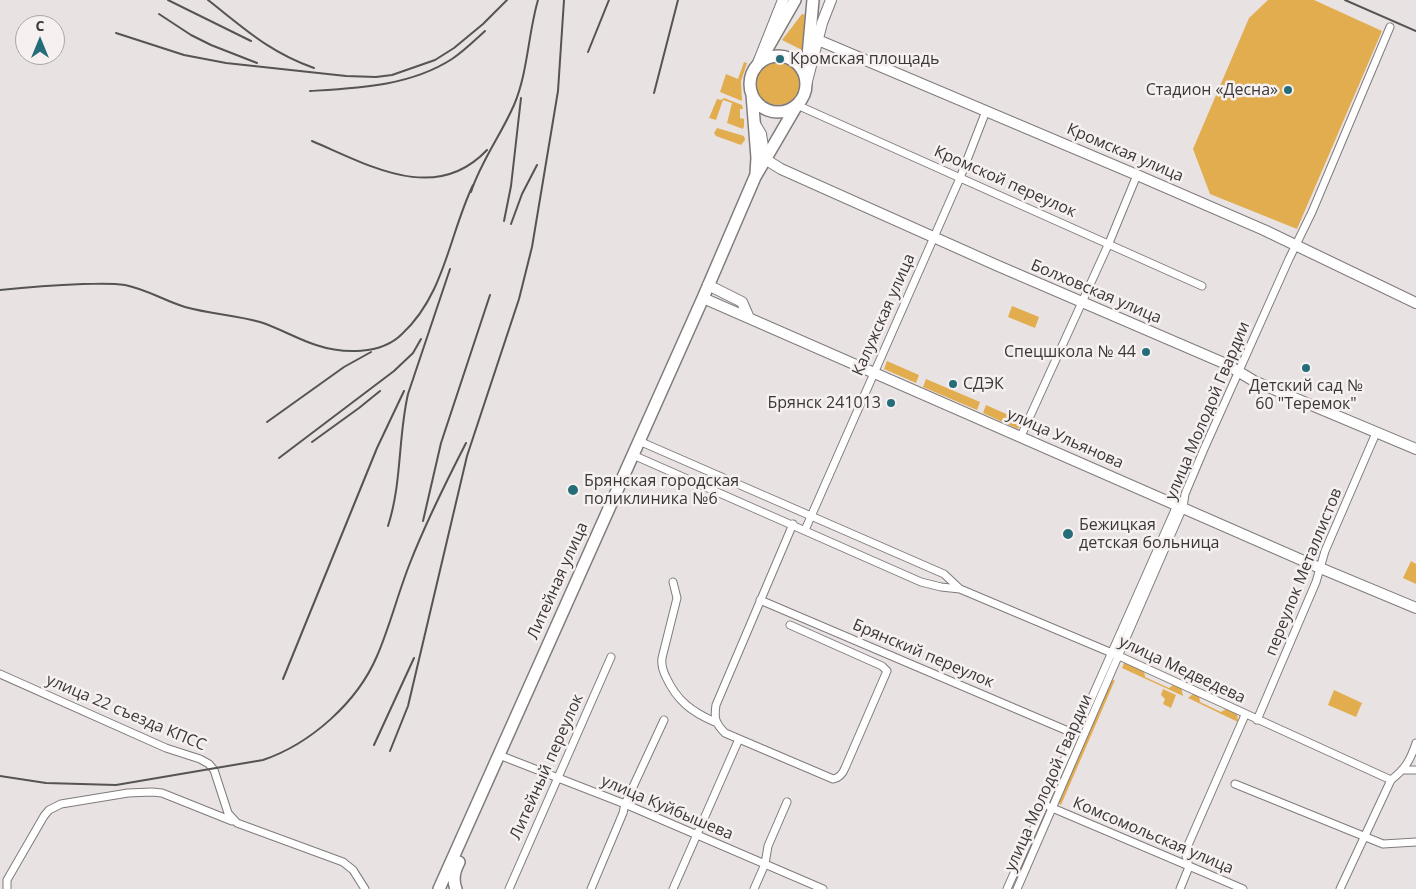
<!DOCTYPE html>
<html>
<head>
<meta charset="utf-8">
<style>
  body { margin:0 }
  #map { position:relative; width:1416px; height:889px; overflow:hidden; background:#e8e2e3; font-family:"Open Sans",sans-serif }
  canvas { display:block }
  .north { position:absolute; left:15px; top:15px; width:50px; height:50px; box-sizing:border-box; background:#f6f0f0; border:1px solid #aba6a6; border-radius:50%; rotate:0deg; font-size:14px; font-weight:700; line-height:20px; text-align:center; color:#3a3838 }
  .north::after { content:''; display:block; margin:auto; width:18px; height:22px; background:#266d7a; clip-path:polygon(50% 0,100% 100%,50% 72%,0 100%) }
</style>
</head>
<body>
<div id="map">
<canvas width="1416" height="889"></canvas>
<div class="north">С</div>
</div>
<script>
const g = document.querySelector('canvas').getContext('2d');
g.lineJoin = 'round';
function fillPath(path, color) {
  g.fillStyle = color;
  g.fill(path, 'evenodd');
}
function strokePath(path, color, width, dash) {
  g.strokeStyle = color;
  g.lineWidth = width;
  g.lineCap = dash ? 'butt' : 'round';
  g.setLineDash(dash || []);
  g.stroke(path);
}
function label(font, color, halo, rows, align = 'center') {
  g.font = font + ' "Open Sans",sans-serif';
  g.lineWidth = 5;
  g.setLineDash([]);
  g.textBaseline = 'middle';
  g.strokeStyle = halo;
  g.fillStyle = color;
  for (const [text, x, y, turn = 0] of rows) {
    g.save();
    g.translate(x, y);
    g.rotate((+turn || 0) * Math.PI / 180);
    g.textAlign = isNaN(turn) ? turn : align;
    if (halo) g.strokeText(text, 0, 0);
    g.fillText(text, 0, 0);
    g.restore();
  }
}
fillPath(new Path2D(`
  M1268,0H1314L1382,31L1297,229L1210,194L1193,149L1249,18Z
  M802,14L805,15L802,50L782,40Z
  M756 83a22 22 0 1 1 44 0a22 22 0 1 1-44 0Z
  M744,62L747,63L741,81L742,101L720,92L726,74L738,79Z
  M724,98L742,105L743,109H740V118L744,119V126L743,129L727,123L732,103L723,100L716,120L709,118L717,99L721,100Z
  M717,128L744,136L745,140L741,145L716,136L714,133Z
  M1012,306L1039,317L1035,328L1008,317Z
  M887,361L919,375L916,383L884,369Z
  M926,379L980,402L977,410L923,387Z
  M986,405L1022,421L1018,429L983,413Z
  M1411,561L1416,564V584L1403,578Z
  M1125,661L1144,670L1145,677L1169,688L1173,685L1181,687L1183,696L1122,668Z
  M1115,680L1061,805L1058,802L1110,681Z
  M1163,689L1176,695L1171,708L1163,704L1165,699L1161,695Z
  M1334,690L1362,703L1356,717L1328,705Z
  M1193,694L1199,696L1200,702L1221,712L1226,709L1237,714L1238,722L1188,698Z`), '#e2ad4f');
const street = new Path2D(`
  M797,105L1202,286
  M1021,436L1109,243L1137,175
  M639,441L944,574L960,589
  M633,455L921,582L941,587L960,589L1119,656L1391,780
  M805,530L960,178L986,111
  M673,582L677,598L662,658C661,666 663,671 666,677C677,701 692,712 715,722
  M760,600L1075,734
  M790,625L882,666L887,671L845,768C843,773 840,778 833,779L725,733C715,723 714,718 716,705L793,524
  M0,674L166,748L200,759L209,764L214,770L228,813L237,823L343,862L353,870L365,889
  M1257,720L1316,582L1325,551L1376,433
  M499,755L625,804L823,889
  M1403,770H1416
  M1235,784L1383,844L1416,842
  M1050,807L1243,889
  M7,889V880L44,816L49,810L61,804L128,793L152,792L162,793L232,821
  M509,889L611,657
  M591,889L623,813L625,804L664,720
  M673,889L739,739
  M754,889L765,864L768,846L787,802
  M1007,889L1178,503
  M1017,889L1183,507L1185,494L1204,449L1289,259L1312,212L1390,27
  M1180,889L1189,867L1185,852L1245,715
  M1340,889L1391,780C1405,769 1410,761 1416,743`);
const secondary = new Path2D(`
  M818,40L1137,175L1264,230L1416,303
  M756,68L783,0
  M806,85L822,23L831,0
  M755,124L761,134L765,159L781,169L996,265L1226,364L1254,381L1416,449
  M708,285L742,302L749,318
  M703,298L1313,565L1416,608`);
const primary = new Path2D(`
  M750 84a28 28 0 1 1 56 0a28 28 0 1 1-56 0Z
  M759,63L795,0
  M806,78L813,0
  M752,94L757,158L756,173
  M439,889L703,298L755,177L797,105
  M456,889C452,879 454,871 459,862`);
strokePath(street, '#807b7b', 9);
strokePath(secondary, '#807b7b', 12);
strokePath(primary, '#807b7b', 14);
strokePath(street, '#fff', 7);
strokePath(secondary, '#fff', 10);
strokePath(primary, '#fff', 11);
strokePath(new Path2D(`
  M168,0L251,41
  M208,0C245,29 269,52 314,68
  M1345,0L1416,31
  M159,14L191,35L211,45L257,63
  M116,33L184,55L226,63L346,76L376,77L392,75L435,60L454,48L483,24L507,0
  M588,52L609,0
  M310,91C359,88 410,86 452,59C464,51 474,41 485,31
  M654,93L678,0
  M312,141C369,165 435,205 487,150
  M471,192C481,161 501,135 514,105C528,72 528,34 538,0
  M504,221L511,186L521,98
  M511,224L522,194L537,165
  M0,290C28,287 55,285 83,284C97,284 111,283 125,285C146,289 165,301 185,307C210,314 235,315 260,322C279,328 297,339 316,345C343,354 381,355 402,334C445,294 449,235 473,185
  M267,422L344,367L371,352
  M312,442L359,408L380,391
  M279,458L394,371L413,353L421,339
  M423,521L441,443L490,295
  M388,526C402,483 398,437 408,394L450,269
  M283,679L377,448L404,391
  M374,745L414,658
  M390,751L408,706L467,456L519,299L532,247L558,91L564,0
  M0,776L46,783L116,785L263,760C310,744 357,703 377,656C390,626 398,593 410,563C426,522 446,482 466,443`), '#565353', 2);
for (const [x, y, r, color] of [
  [780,59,5,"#266d7a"],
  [1288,90,5,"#266d7a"],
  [1146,352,5,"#266d7a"],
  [1306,368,5,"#266d7a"],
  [953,384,5,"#266d7a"],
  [891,403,5,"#266d7a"],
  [573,490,6,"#266d7a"],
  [1068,534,6,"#266d7a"]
]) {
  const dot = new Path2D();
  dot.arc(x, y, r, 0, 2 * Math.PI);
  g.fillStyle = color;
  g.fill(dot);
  strokePath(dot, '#f6f0f0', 2);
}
label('16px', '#3a3838', '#f6f0f0', [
  ["Кромская площадь",790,59],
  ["Стадион «Десна»",1278,90,"right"],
  ["Спецшкола № 44",1136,352,"right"],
  ["СДЭК",963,384],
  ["Детский сад №",1306,386,"center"],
  ["60 \"Теремок\"",1306,404,"center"],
  ["Брянск 241013",881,403,"right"],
  ["Брянская городская",584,481],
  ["поликлиника №6",584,499],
  ["Бежицкая",1079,525],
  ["детская больница",1079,543]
], 'left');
label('16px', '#3a3838', '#f6f0f0', [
  ["Кромская улица",1125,153,23],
  ["Кромской переулок",1005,182,24],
  ["Болховская улица",1096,292,23],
  ["Калужская улица",884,315,-66],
  ["улица Молодой Гвардии",1208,411,-67],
  ["улица Ульянова",1065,439,24],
  ["переулок Металлистов",1304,572,-68],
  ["Литейная улица",558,581,-66],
  ["Брянский переулок",923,654,23],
  ["улица Медведева",1182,670,25],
  ["улица 22 съезда КПСС",126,713,23],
  ["Литейный переулок",547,767,-66],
  ["улица Молодой Гвардии",1049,783,-66],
  ["улица Куйбышева",667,808,23],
  ["Комсомольская улица",1153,836,23]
]);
</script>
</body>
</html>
